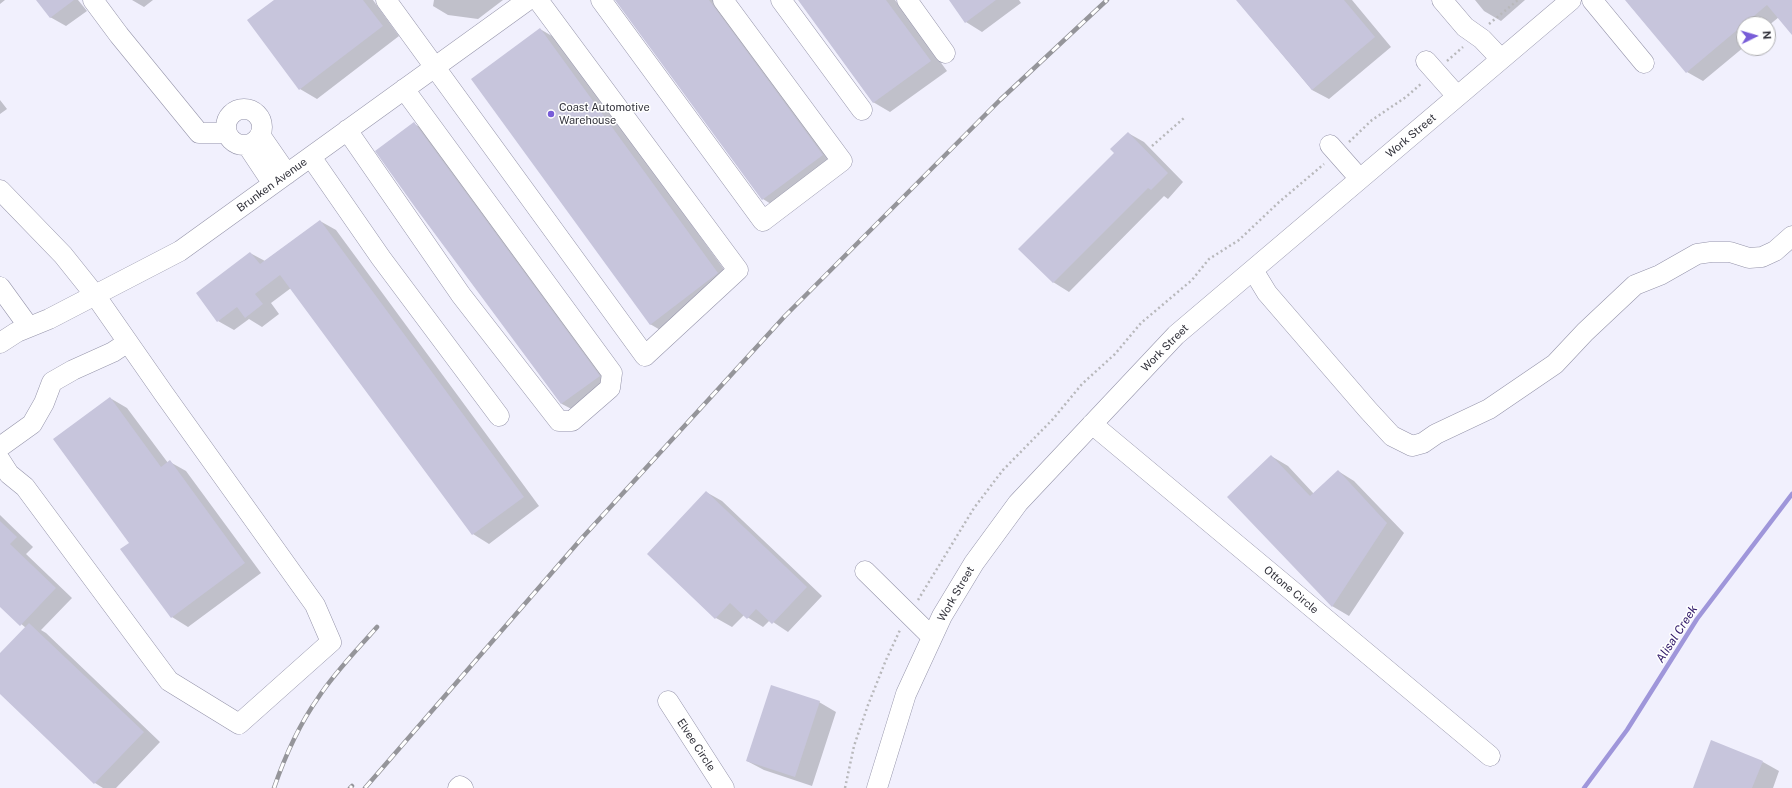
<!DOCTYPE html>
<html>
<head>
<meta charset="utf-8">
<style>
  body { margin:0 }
  #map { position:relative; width:1792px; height:788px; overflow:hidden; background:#fbfbfb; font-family:"Public Sans",sans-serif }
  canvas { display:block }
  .north { position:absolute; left:1736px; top:16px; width:40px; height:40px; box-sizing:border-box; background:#fff; border:1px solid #adadb0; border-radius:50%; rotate:85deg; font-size:11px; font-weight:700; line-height:16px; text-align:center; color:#31313a }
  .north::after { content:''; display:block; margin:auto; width:14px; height:18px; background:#785dd8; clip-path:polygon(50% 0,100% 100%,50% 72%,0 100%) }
</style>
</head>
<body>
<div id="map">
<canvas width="1792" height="788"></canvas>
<div class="north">N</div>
</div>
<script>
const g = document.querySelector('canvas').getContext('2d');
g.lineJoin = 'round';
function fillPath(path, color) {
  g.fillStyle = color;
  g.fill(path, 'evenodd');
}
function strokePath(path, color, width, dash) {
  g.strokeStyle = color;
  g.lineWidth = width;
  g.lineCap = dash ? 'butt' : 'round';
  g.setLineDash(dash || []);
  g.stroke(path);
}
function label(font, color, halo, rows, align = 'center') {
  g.font = font + ' "Public Sans",sans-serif';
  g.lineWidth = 3;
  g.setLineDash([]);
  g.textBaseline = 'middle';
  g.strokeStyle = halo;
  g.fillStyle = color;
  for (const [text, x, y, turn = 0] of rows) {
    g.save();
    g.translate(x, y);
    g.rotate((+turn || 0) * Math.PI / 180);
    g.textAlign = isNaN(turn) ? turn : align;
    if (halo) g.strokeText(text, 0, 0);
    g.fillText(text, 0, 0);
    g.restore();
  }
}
fillPath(new Path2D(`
  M0,0H1792V788H0ZM1744,24H1768V48H1744Z`), '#f1f0fd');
fillPath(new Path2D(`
  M0,0H5L0,4Z
  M38,0H78L87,11L66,26L50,17Z
  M132,0H153L144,7Z
  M275,0H373L399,36L317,99L300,89Z
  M434,0H503L478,19L448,15L433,6Z
  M616,0H718L839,165L779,209L763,199Z
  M799,0H895L947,71L890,112L873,102Z
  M950,0H1019L1021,3L982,32L966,22Z
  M1237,0H1352L1391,47L1329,99L1312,90Z
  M1475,0H1525L1501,21L1484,11Z
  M1632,0H1792V30L1779,17L1768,26V24H1744V47L1703,81L1687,72L1628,3Z
  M540,29L557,39L734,283L667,334L650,324Z
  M0,100L7,109L0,114Z
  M414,124L431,133L616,386L579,413L562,404L415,206Z
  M1128,133L1144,142L1183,182L1168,199L1164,196L1069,292L1053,282L1115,153Z
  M320,221L336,230L539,506L489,544L473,534L291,288L271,303L279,314L262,327L249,319L234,330L218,321L250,253L265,261Z
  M110,398L127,408L168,463L170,462L186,471L261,573L188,627L172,617L130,543Z
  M1271,456L1288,466L1314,494L1338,471L1354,481L1404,533L1349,616L1332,606Z
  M706,492L722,501L822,596L788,632L770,620L763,627L744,615L732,627L716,618L649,554Z
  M0,515L33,547L26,554L72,598L41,630L46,633L160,742L116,788H103L95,783L0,692V655L26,628L0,606Z
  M819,702L836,712L812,786L764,770L747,761Z
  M1763,762L1779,771L1773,788H1694Z`), '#0003');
strokePath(new Path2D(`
  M1584,788L1627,730L1697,619L1792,494`), '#9f96da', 4.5);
fillPath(new Path2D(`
  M36,0H74L50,18Z
  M274,0H363L383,26L299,90L247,20Z
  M615,0H709L823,155L762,200Z
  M798,0H886L931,61L873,103Z
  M949,0H996L965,23Z
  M1236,0H1344L1375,37L1312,90Z
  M1625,0H1792V35L1767,5L1686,73Z
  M540,28L718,273L650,325L471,79Z
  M414,122L600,376L561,404L415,207L375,151Z
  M1128,132L1168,173L1151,190L1148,188L1053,283L1018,249L1114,153L1110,149Z
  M320,220L524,497L472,535L280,275L255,294L263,304L245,318L237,307L217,322L196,293L250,252L260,264Z
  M110,397L161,467L170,460L245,563L171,618L120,549L129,543L53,439Z
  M1271,455L1310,496L1338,470L1387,523L1332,607L1227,497Z
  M706,491L807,587L772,624L756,609L747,619L730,603L715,619L647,554Z
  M0,521L17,537L10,544L56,588L20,626L0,607Z
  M29,623L144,732L94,784L0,694V653Z
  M771,685L820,701L795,777L746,761Z
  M1711,740L1763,761L1752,788H1693Z`), '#c7c5dc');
const minor = new Path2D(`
  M93,0L119,35L199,133H227
  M386,0L645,356L738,270L538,0
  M601,0L763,221L842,161L723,0
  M781,0L862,110
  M907,0L945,53
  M1442,0L1465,27L1482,39L1501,59
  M1592,0L1644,63
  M1426,61L1457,96
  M226 127a18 18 0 1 1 36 0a18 18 0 1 1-36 0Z
  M347,130L461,295L559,421H572L610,388L612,373L404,89
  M260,135L287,174
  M247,145L273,184
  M1330,145L1360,179
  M311,157L381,258L499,416
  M0,190L63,255L95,295L164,394L315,605L331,642L239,724L169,681L25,487L9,474L0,460
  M1253,270L1267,293L1368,410L1392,436L1412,446L1423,443L1436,434L1489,409L1555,364L1585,332L1635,285L1660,275L1697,254L1711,252H1730L1749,258L1762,257L1775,251L1792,236
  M0,287L29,327
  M0,343L17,332L49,319L180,251L528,0
  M1092,424L1490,756
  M0,447L32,424L44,403L52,382L73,370L113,352L128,342
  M865,571L932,637
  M668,701L724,788
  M458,788L460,786L463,788
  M877,788L906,694L942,616L974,563L1018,503L1176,335L1571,0`);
strokePath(minor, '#9594aa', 21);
strokePath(new Path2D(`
  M1489,24L1518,0
  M1447,61L1463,47
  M1349,142L1372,120L1406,97L1422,83
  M1152,146L1184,118
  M918,600L974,508L1003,470L1053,419L1082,384L1115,354L1141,323L1192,280L1209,259L1239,240L1278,203L1324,164
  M845,788L854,746L868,705L886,660L900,630`), '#b8b8bb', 2.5, [2, 3]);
strokePath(minor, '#fff', 20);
const rail = new Path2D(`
  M274,788C285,756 299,725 318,698C335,672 357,650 377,627
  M350,788L352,786
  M365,788L582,538L785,316L1000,100L1107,0`);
strokePath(rail, '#95959a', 4.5);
strokePath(rail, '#fff', 3, [9]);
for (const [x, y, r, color] of [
  [551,114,4,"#785dd8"]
]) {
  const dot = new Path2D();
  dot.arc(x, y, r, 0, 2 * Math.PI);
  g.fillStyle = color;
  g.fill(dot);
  strokePath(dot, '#fff', 1.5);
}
label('11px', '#31313a', '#fff', [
  ["Coast Automotive",559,108],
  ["Warehouse",559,121]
], 'left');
label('11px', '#31313a', '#fff', [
  ["Work Street",1411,136,-40],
  ["Brunken Avenue",272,185,-36],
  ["Work Street",1165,348,-45],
  ["Ottone Circle",1291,590,40],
  ["Work Street",956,594,-60],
  ["Elvee Circle",696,745,57]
]);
label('italic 12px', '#311a69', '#fff', [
  ["Alisal Creek",1677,634,-57]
]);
</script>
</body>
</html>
